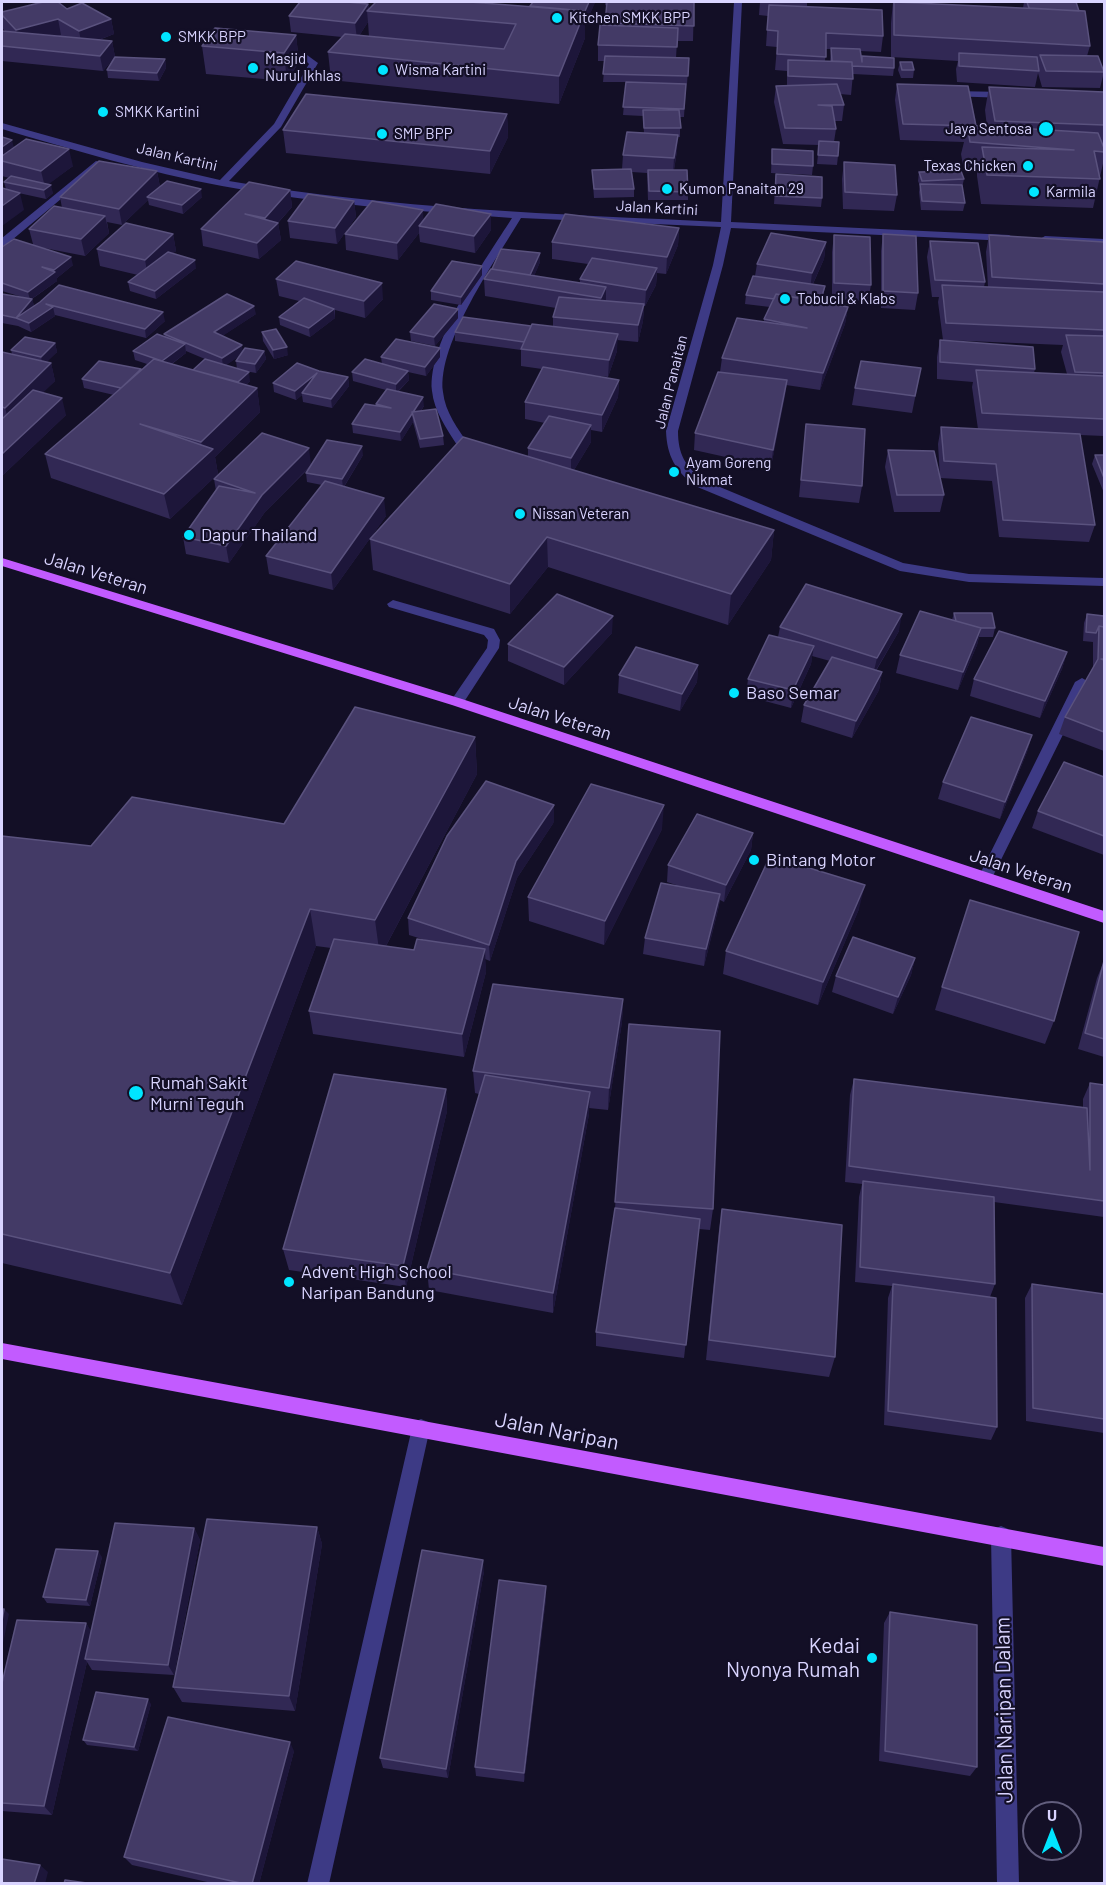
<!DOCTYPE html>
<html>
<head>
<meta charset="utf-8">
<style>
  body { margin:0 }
  #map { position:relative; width:1106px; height:1885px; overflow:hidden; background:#130f26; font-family:Barlow,sans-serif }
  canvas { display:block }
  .frame { position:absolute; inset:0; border:3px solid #d9d4ff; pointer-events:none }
  .north { position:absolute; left:1022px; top:1801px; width:60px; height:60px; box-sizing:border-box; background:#130f26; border:2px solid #625e7d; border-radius:50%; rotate:0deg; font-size:16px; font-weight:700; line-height:24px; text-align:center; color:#d9d4ff }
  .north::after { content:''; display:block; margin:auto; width:21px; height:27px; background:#00e5ff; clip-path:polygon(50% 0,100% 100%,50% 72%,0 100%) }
</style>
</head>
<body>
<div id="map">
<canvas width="1106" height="1885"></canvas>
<div class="frame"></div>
<div class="north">U</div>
</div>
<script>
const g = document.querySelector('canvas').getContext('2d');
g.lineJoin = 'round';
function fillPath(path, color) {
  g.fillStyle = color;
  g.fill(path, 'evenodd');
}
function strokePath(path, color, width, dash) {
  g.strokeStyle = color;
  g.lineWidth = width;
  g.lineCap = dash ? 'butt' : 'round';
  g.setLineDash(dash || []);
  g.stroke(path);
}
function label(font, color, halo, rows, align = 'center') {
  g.font = font + ' Barlow,sans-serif';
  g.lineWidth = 4.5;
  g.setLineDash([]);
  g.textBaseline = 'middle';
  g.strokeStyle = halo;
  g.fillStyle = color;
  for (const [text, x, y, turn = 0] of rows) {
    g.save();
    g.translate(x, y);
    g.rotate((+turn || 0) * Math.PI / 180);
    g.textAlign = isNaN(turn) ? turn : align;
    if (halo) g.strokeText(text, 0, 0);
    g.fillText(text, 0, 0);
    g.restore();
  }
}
fillPath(new Path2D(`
  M734,2H742L731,222L1009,235L1014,238L1009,241L731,228L723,265L678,431C678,454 685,466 703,480L903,563L969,574L1104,578V586L969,582L900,571L695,486C675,470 667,456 666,431L713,265L721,227L521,218C496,260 437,343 443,392C445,412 458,429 469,445L463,448L457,445C447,429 434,411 432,391C427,342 486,259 512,218C415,211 317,204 222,186C147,172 74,150 2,129V123L142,162L220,180L274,124L309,64L305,60L275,57V53L307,55L318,63L281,127L229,181C392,209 557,214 721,222Z
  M952,91L1006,92L1010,95L1006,98L949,96L948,94Z
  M96,161L104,163L6,245L2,246V238Z
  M1045,236L1104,239V245L1041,241L1040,239Z
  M393,600L494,629L500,640L499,648L462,705H452L450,702L487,648L488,640L484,635L389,607L387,604Z
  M1082,678L1089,682L992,878L990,882H980L978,878L1075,682Z
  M421,1419L428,1422L430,1428L329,1884H307L412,1428L414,1422Z
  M1001,1526L1008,1529L1011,1536L1019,1884H997L991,1536L994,1529Z`), '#3d3a85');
fillPath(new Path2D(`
  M2,558L462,699L1104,911V923L452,705L2,566Z
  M2,1343L1104,1547V1566L2,1359Z`), '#c25bff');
fillPath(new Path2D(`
  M533,2H595L585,25V38L559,104L331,80L328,52L342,37L291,32L289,16L368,4L369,9L530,6ZM368,22L369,37L359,36Z
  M605,2H694L693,41H677L676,58H689L687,84H686L684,117H680V137H677V151L674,170L688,192V200H648L647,173L632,172L634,189V197L594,198L592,170L622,169L623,155L644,133L643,116L623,115L626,82H603L605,61H598V45L605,25L607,6L605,5Z
  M760,2H807V7L883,36L881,52L860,51L862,62L894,68L893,76L853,74L851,95L840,94L844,105L842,121H834L836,129L834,142L838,156L837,165L817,164L819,145L783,144L774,102L776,86L787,85V71L775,70L777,47L766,46L768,16L759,15ZM826,49H831L830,61H825Z
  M893,2L1023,8L1024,2H1076L1090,46L1087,56L1104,72L1100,88L1042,87L1038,73L1035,87L957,82L956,69L958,61L891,57V23Z
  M67,9L111,19L114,34L99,40L112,41L115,57L165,59L166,68L159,81L108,78L107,70L113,59L103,71L2,61V31H5L2,28V12Z
  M296,35L299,62L287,81L206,74L202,46Z
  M900,62L914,70L913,78H901L898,70Z
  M897,84L976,126L987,127L985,110L989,87L1104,92V159L1093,208L981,204L977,176V172L964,171L961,154L964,142L900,140L895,100Z
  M507,114L508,137L490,174L286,153L283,130Z
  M2,137L14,147L73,166L48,184L53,193L46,199L14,192L24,210L6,189L4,182L9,178L2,176Z
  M772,149L813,166L812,175L771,173Z
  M844,162L897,195L894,211L843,209L842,179Z
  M157,171L160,187L202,197L183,214L149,205L148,200L122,225L107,222L109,233L85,256L44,248L73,265L57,278V281L32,299L34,306L40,302L165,321L146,338L55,315V316L31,332L18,326L2,323V294L22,297L2,291V247L33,244L29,229L62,208L60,197Z
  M919,172L964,179L962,188L965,203L963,211L921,210L919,192L920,186L918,181Z
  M776,174L822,198L821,207L774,204Z
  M290,190L292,207L278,223L281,240L259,259L203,246L201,229Z
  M354,201L356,217L337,244L290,238L288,221Z
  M423,210V220L491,214V230L475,253L420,242L419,233L398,260L346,250L345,234Z
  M679,228L678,245L666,274L657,273L656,285L645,306H644L643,321L638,342L617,340V351L608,377L590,375L619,380L618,397L602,432L591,430V442L574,470L774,530L771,560L728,625L548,567L510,614L373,570L370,539L528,456V448L545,423L525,419V402L542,369L521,366V350L455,341V332L531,326H553V317L556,308L485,296L484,279L540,253V262L534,276L580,283V279L588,264L552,259V242Z
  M173,234L176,251L173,253L196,268L156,299L130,291L128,282L138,275L100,266L97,249Z
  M883,234L918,293L915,310L881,308V251Z
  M834,235L871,285L868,301L832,299V252Z
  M989,235L1104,242V436L1080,435L1095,525L1089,542L999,537L992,481L940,478L938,444L941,427L978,429L972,387L973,382L937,379V357L940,340H943L938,302L939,297H932L927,257L930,241L985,282L984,287H988L986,252ZM944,340L1063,345L1061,352L1067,374L1034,373L1035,369Z
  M826,242L824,259L813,284L825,286L822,303L848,307L845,324L820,390L786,385L771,467L694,450L695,433L720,372L722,358L764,322V319L770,307L745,304L746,295L755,276L757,264Z
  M482,275L461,305L431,300V291Z
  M276,279L383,299L365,318L335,310V318L310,337L280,325L279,317L299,301L279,296Z
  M458,309V318L435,346L411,341L410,332Z
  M256,314L222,336L243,351H264L266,359L256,373L245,371L250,381L246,385L257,388L260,412L215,457L218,474L170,519L51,478L45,454L114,395L84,388L82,379L141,370L147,364L135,360L133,351L165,337L164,334ZM186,351L205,359L193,370L172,364L186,353ZM239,356L236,361L237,369L226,365Z
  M262,332L288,355L274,359L263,341Z
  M55,343L57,352L46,362L51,363L55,381L42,393L66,415L2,476V352L12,354L11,350Z
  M381,357H440L426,376L408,372L409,380L398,392L424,406L421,411L443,436L444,445L420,448L413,422L401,441L353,433L352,424L376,406V404L386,390L353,381L352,372L382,364Z
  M921,368L912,413L852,405L855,388Z
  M319,371L348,377L349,386L332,408L303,402L302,395L296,400L274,392L273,383Z
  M806,424L862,486L859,503L799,497Z
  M888,450L944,495L940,512H894L885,467Z
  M363,455L344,487L386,516L333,590L269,574L266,556L322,485L307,482L306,473L310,467L265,512L229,563L186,554L183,537L216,491L214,479L311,465Z
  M1095,455H1104V493L1092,464Z
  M954,613L995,628L993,637H979L977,645L958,690L896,673L900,655L952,620Z
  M1087,614L1104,616V751L1059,734L1065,717L1093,668V642L1083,641L1084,623Z
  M780,627L899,631L876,671L882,672L879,690L852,738L801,722L804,705L830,661L812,656L811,664L791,708L746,696L748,679L778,637Z
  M612,633L564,685L508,661V644Z
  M1067,652L1062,669L1040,718L970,696L974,679Z
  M698,665L697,682L680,711L618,693L619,675Z
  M1032,735L1027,752L1000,819L938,799L943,782Z
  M475,737L477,774L386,946L414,950L425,940L409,935L408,918L554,822L517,878L490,961L485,959L486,972L464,1057L313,1034L309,1011L331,948L316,946L182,1305L2,1263V836L91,846L284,824Z
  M1104,777V855L1032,828L1038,811Z
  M662,829L604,945L529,921L528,897Z
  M753,833L751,850L724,902L720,900L718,910L704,966L643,954L645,938L676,885L667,882L668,865Z
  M859,909L818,1005L723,974L726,951Z
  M915,958L911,975L893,1014L832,992L836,976Z
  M1104,961V1057L1078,1049L1097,978Z
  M942,987L1054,1021L1045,1044L935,1010Z
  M623,999L622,1022L608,1110L589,1108V1114L553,1313L429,1290L427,1269L479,1094L475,1093L473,1071Z
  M629,1024L713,1209L710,1230L699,1229L684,1358L596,1346V1332L615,1208Z
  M854,1079L1083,1107V1099L1090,1083L1104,1085V1217L994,1202L995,1284L990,1297L997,1427L991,1440L884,1425L888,1298L892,1286L855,1282L859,1197L862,1184L845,1182L850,1095Z
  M446,1089L447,1111L406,1287L289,1270L283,1249Z
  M722,1209L835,1357L829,1377L706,1360L719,1230Z
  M1032,1284L1104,1294V1433L1026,1421L1025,1298Z
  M317,1527L322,1544L295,1711L182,1702L173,1687Z
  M194,1528L200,1540L174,1675L92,1670L87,1662L52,1815L2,1811V1683L86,1623L91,1632Z
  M102,1557L90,1606L47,1603L43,1597Z
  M484,1571L448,1778L383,1768L380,1758Z
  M546,1598L524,1782L476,1776L475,1767Z
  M890,1612L977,1767L970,1776L879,1761L884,1623Z
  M151,1704L138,1751L87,1745L83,1740Z
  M294,1751L259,1884H216L132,1865L124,1857Z`), '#312854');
fillPath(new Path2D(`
  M589,2H595V3L585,25V38L559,104V76Z
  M368,4L369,12L367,11L368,22L357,39L355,23Z
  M58,19L61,35L20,45L16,30Z
  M111,19L114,34L82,46L79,31Z
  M296,35L299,62L287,81L284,53Z
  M112,41L115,57L103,71L100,56Z
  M165,59L166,68L159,81L157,73Z
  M507,114L508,137L490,174V151Z
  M678,135L677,151L673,174L674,158Z
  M12,140L14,148L2,157V147Z
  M69,149L73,166L45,187L41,171Z
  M157,171L160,188L147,197L148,200L122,225L119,209Z
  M51,185L53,193L46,199L44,190Z
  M201,189L202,197L183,214L182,205Z
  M290,190L292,207L273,228L278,223L281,240L259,259L257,243L267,233L265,218Z
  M20,193L24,210L2,226V206Z
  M354,201L356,217L337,244L335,228Z
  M423,210L424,227L419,226V233L398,260L397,243Z
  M491,214V230L475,253L474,236Z
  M105,216L109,233L85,256L81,239Z
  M679,228L678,245L666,274L667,257Z
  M173,234L176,251L148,277L145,260Z
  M826,242L824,259L810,290L812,273Z
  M540,253V262L529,288V279Z
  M71,257L73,265L57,278V281L30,300L28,292L54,273V270Z
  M195,260L196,268L156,299L155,291Z
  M482,266V275L461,305V297Z
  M657,268L656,285L645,306L646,290Z
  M382,283L383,299L365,318L364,301Z
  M606,287V304L600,315L601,298Z
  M32,299L35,308L16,318Z
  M644,304L643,321L638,342V325Z
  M254,306L256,314L215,341L214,332Z
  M53,307L55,316L31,332L29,323Z
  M848,307L845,324L820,390L823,373Z
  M334,309L335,318L310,337L309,328Z
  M458,309V318L435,346L434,337Z
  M163,312L165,321L146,338L145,329Z
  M618,334L617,351L608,377L609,360Z
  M55,343L57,352L43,366L41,357Z
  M185,344L186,353L163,370L161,361Z
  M242,345L243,354L223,367L222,358Z
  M287,347L288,355L274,359L273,350Z
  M440,348V357L426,376L425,367Z
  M264,351L266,359L256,373L255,364Z
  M51,363L55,381L10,425L5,408Z
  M408,371L409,380L396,393V384Z
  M249,372L250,381L238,393L236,384Z
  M317,373L302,393V395L296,400L295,391Z
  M348,377L349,386L332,408L331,399Z
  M619,380L618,397L602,432V415Z
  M787,380L785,397L771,467L773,450Z
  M257,388L260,412L215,457L218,474L170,519L164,494L204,458L201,442Z
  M423,397L424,406L414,420L412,413Z
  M62,398L66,415L2,476V454Z
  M412,414L413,422L401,441L400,432Z
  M591,425V442L571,475V458Z
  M362,446L363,455L343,488L342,479Z
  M309,448L311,465L265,512L229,563L226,546L262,495Z
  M384,498L386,516L333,590L331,573Z
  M774,530L771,560L728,625L731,594Z
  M547,537L548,567L510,614V584Z
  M902,614L899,631L873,675L877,658Z
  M613,616L612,633L564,685V667Z
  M981,628L977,645L958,690L963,672Z
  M814,646L811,664L791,708L793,690Z
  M1067,652L1062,669L1040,718L1045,701Z
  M698,665L697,682L680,711L682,694Z
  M882,672L879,690L852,738L856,721Z
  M1032,735L1027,752L1000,819L1005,802Z
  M475,737L477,774L380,957L375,920Z
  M554,805V822L517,878L490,961L489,945L516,861Z
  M664,805L662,829L604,945L605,921Z
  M753,833L751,850L724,902L726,885Z
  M865,885L859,909L818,1005L823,982Z
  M720,894L718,910L704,966L706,949Z
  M310,909L316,946L182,1305L170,1273Z
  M485,949L486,972L464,1057L462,1034Z
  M915,958L911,975L893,1014L898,997Z
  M623,999L622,1022L608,1110L609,1088Z
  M446,1089L447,1111L406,1287L403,1266Z
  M590,1092L589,1114L553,1313V1293Z
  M317,1527L322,1544L295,1711L289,1696Z
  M194,1528L200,1540L174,1675L168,1665Z
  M98,1551L102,1557L90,1606L86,1600Z
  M483,1560L484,1571L448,1778L446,1769Z
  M546,1586V1598L524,1782V1773Z
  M4,1609L9,1614L2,1648V1621Z
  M86,1623L93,1634L85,1659L87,1662L52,1815L44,1806Z
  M148,1699L151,1704L138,1751L134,1747Z
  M290,1742L294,1751L259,1884H252Z
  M40,1865L48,1872L45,1884H34Z`), '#1d163a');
const building = new Path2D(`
  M43,2H58L67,9L82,3L111,19L79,31L58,19L16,30L2,15V12Z
  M300,2H347L368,4L355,23L289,16Z
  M376,2H470L585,11L559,76L328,52L345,34L504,49L516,24L367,11Z
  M533,2H589L585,11L530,6Z
  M607,2H694V26L605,23Z
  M894,2L1085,11L1090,46L894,35Z
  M1027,2H1076L1079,11L1029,8Z
  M769,5L882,10L883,36L826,33V57L777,54L778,31L767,30Z
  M600,25L678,28L677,47L598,45Z
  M215,28L296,35L284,53L202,46Z
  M2,31L112,41L100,56L2,46Z
  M831,48L860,49L862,62V56L894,58V68L852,66V62L832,61Z
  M959,53L1037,57L1039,71L959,66Z
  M1040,55L1098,56L1104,72L1046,71Z
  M605,56L689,58L688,76L603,74Z
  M115,57L165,59L157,73L107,70Z
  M788,60L852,62L853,79L788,76Z
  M900,62H912L914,70H902Z
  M626,82L686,84L684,109L623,107Z
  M837,84L844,105H818L832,106L836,129L785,128L776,86Z
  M897,84L968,86L976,126L903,124Z
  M989,87L1104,92V125L995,121Z
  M306,94L507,114L490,151L283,130Z
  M643,110H679L681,128H644Z
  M967,125L1098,133L1104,148V152L1094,151L1100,179L987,175L982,147L1074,150L970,142Z
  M627,132L678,135L674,158L623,155Z
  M2,137L12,140L2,147Z
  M26,139L69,149L41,171L2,161V156Z
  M819,141L839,142L838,156L818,155Z
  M772,149L813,151V166L772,164Z
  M99,161L157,171L119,209L60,197Z
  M844,162L895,165L897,195L845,192Z
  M631,169L634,189H594L592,170Z
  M648,170H687L688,192L649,191Z
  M961,171L964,179L922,181L919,172Z
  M776,174L822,177V198L775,196Z
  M11,176L51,185L44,190L4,182Z
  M167,181L201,189L182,205L147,197Z
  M249,182L290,190L265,218L245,214L278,223L257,243L201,229Z
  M920,184L962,185L965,203L922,201Z
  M2,188L20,193L2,206Z
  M308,194L354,201L335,228L288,221Z
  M372,201L423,210L397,243L345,234Z
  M436,204L491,214L474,236L419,226Z
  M54,206L105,216L81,239L29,229Z
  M565,214L679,228L667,257L552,242Z
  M126,223L173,234L145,260L97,249Z
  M771,233L826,242L812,273L757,264Z
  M883,234L916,236L918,293L883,291Z
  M834,235L870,237L871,285L834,283Z
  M989,235L1104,242V284L992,277Z
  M14,239L71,257L54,270L42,267L55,272L28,292L2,283V247Z
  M930,241L978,243L985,282L935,280Z
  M501,249L540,253L530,275L492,269Z
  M168,252L195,260L155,291L128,282Z
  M592,258L657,268L646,290L580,279Z
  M296,261L382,283L364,301L276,279Z
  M452,261L482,266L461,297L431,291Z
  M491,269L606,287L601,298L484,279Z
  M753,276L825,286L820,302L776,294L774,299L746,295Z
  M59,285L163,312L145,329L46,304L53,307L29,323L16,318L40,302Z
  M942,285L1104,292V330L946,323Z
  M2,294L32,299L16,318L2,315Z
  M227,294L254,306L214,332L242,345L222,358L164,334Z
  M776,294L848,307L823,373L722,358L737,318L807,328L764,319Z
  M559,297L644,304L638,325L553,317Z
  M304,298L334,309L309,328L279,317Z
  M434,304L458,309L434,337L410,332Z
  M463,317L531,326L524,342L455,332Z
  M532,324L618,334L609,360L521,349Z
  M276,329L287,347L273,350L262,332Z
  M157,334L185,344L162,361L133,351Z
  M1066,335L1104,336V373L1075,372Z
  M25,337L55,343L41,357L11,350Z
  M396,339L440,348L425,367L381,357Z
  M940,340L1033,347L1035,369L940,362Z
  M245,348L264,351L255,364L236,361Z
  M2,352L51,363L5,408L2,407Z
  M154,359L257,388L201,442L140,424L213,449L164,494L45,454L95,411Z
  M205,359L249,372L238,382L193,370Z
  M365,359L408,371L396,384L352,372Z
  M99,361L141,369L121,388L82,379Z
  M861,361L921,368L915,396L855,388Z
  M297,363L319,371L348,377L331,399L302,393L317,373L295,391L273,383Z
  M543,367L619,380L602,415L525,402Z
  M976,370L1104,376V419L982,413Z
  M718,372L787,380L773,450L695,433Z
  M387,389L423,397L400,432L352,424L365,404L391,408L376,404Z
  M33,390L62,398L2,454V419Z
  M436,409L443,436L420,439L412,412Z
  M549,416L591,425L571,458L528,448Z
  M806,424L865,429L862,486L801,480Z
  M941,427L1080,434L1095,525L1003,520L996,464L944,461Z
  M262,433L309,448L262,495L226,546L183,537L219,486L255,493L214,479Z
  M463,437L774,530L731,594L547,537L510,584L370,539Z
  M327,440L362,446L342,479L306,473Z
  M888,450L934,451L944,495H897Z
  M1095,455H1104V478Z
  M325,481L384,498L331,573L266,556Z
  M806,584L902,614L877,658L780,627Z
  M557,594L613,616L564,667L508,644Z
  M920,611L981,628L963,672L900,655Z
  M954,613H992L995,628H981L956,621Z
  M1087,614L1104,616V627L1099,626L1096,633L1086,632Z
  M1099,626L1104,627V659H1101L1104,660V732L1065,717L1098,659Z
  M999,631L1067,652L1045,701L974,679Z
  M769,635L814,646L793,690L748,679Z
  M636,647L698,665L682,694L619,675Z
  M832,657L882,672L856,721L804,705Z
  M355,707L475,737L375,920L310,909L170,1273L2,1234V836L91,846L132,797L284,824Z
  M971,717L1032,735L1005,802L943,782Z
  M1064,762L1104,777V836L1038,811Z
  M486,781L554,805L516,861L489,945L408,918L447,836Z
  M591,784L664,805L605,921L528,897Z
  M697,814L753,833L726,885L668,865Z
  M770,856L865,885L823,982L726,951Z
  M661,883L720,894L706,949L645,938Z
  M970,900L1079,932L1054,1021L942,987Z
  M853,937L915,958L898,997L836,976Z
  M334,939L414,950L417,939L485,949L462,1034L309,1011Z
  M1104,961V1039L1085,1033Z
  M493,984L623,999L609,1088L473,1071Z
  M629,1024L720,1031L713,1209L615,1202Z
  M334,1074L446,1089L403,1266L283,1249Z
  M485,1075L590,1092L553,1293L427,1269Z
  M854,1079L1087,1108L1090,1170V1083L1104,1085V1201L849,1166Z
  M863,1181L994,1197L995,1284L860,1267Z
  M615,1208L700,1219L686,1345L596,1332Z
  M722,1209L842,1225L835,1357L709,1340Z
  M893,1284L996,1298L997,1427L888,1411Z
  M1032,1284L1104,1294V1419L1033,1408Z
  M207,1519L317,1527L289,1696L173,1687Z
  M115,1523L194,1528L168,1665L85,1659Z
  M56,1549L98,1551L86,1600L43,1597Z
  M422,1550L483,1560L446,1769L380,1758Z
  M499,1580L546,1586L524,1773L475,1767Z
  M2,1609H4L2,1621Z
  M890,1612L977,1625V1767L885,1751Z
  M17,1620L86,1623L44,1806L2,1803V1683Z
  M96,1692L148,1699L134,1747L83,1740Z
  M168,1717L290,1742L252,1884H245L124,1857Z
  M2,1859L40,1865L34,1884H2Z
  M65,1880L94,1884H64Z`);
fillPath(building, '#433a66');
strokePath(building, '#5a527e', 1.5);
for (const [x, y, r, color] of [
  [557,18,6,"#00e5ff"],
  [166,37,6,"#00e5ff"],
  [253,68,6,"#00e5ff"],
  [383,70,6,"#00e5ff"],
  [103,112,6,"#00e5ff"],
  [1046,129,8,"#00e5ff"],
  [382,134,6,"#00e5ff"],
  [1028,166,6,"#00e5ff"],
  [667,189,6,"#00e5ff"],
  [1034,192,6,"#00e5ff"],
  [785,299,6,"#00e5ff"],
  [674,472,6,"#00e5ff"],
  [520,514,6,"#00e5ff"],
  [189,535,6,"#00e5ff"],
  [734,693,6,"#00e5ff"],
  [754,860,6,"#00e5ff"],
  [136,1093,8,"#00e5ff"],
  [289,1282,6,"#00e5ff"],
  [872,1658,6,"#00e5ff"]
]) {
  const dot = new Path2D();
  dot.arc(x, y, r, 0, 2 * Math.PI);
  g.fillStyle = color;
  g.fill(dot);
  strokePath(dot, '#130f26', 2);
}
label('15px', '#d9d4ff', '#130f26', [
  ["Kitchen SMKK BPP",569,18],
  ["SMKK BPP",178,37],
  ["Masjid",265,59],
  ["Nurul Ikhlas",265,76],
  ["Wisma Kartini",395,70],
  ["SMKK Kartini",115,112],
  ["Jaya Sentosa",1032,129,"right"],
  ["SMP BPP",394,134],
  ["Texas Chicken",1016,166,"right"],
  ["Kumon Panaitan 29",679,189],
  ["Karmila",1046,192],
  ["Tobucil & Klabs",797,299],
  ["Ayam Goreng",686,463],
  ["Nikmat",686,480],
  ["Nissan Veteran",532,514]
], 'left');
label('15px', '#d9d4ff', '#130f26', [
  ["Jalan Kartini",177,157,13],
  ["Jalan Kartini",657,208,3],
  ["Jalan Panaitan",671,382,-76]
]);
label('18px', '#d9d4ff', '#130f26', [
  ["Dapur Thailand",201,535],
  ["Baso Semar",746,693],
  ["Bintang Motor",766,860],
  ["Rumah Sakit",150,1083],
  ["Murni Teguh",150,1104],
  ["Advent High School",301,1272],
  ["Naripan Bandung",301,1293]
], 'left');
label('18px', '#d9d4ff', '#130f26', [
  ["Jalan Veteran",96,573,17],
  ["Jalan Veteran",560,718,18],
  ["Jalan Veteran",1021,871,18]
]);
label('21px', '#d9d4ff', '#130f26', [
  ["Jalan Naripan",557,1431,11],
  ["Jalan Naripan Dalam",1004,1710,-91]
]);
label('21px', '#d9d4ff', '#130f26', [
  ["Kedai",860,1646],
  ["Nyonya Rumah",860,1670]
], 'right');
</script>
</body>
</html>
